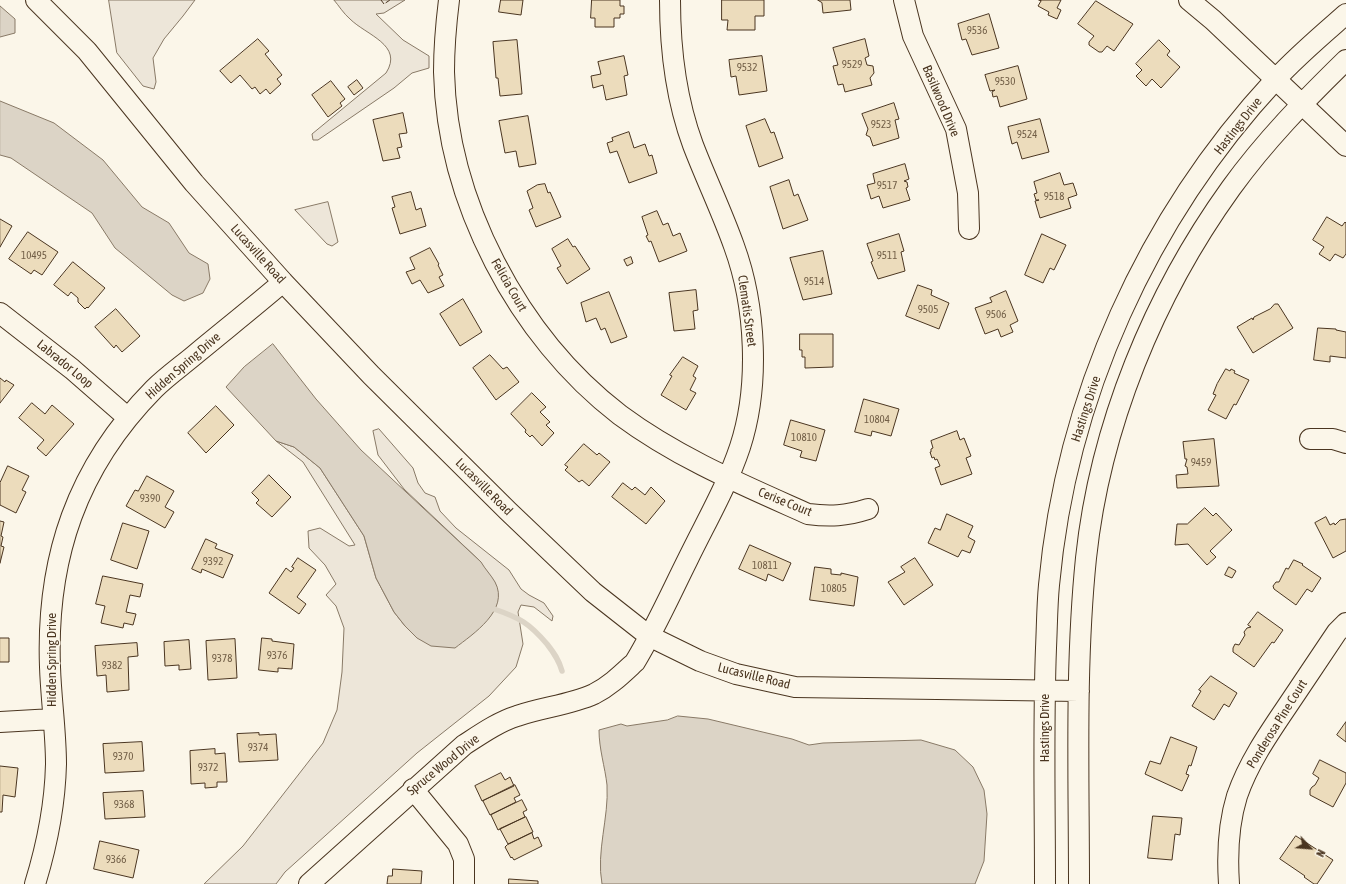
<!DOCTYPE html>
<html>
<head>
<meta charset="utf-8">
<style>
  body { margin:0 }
  #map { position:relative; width:1346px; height:884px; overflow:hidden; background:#fbf6e9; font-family:"Asap Condensed",sans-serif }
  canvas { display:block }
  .north { position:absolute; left:1290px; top:828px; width:40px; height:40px; -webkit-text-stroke:3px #fbf6e9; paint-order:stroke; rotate:116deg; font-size:11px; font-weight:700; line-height:16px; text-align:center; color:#4a3520 }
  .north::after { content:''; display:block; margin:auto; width:14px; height:18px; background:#4a3520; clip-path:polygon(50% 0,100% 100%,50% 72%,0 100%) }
</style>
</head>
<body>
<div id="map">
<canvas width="1346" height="884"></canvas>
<div class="north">N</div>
</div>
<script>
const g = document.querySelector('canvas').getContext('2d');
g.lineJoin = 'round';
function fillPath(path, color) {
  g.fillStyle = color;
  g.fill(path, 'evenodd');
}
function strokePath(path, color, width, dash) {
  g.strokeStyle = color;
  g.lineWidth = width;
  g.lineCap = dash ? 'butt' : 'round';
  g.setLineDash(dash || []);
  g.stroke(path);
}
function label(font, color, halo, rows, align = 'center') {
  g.font = font + ' "Asap Condensed",sans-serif';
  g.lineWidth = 3;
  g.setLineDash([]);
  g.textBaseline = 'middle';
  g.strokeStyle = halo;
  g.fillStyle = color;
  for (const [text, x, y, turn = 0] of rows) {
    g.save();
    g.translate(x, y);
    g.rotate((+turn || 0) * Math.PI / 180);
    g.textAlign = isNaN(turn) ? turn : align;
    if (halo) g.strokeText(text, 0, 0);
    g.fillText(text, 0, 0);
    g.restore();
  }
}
const green = new Path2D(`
  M109,0H195L183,16L164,39L153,58L156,82L154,89L143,86L117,53Z
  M334,0H405L384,13L376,14L403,40L429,56V68L412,73L394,88L318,140H313L312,134L386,73C404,45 366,35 350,19C344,14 339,6 334,0Z
  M328,202L338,242L332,246L327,244L295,210Z
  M379,429L413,468L418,483L425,493L435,497L440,511L456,528L509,570L521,589L529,595L544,603L553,616L552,621L534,607L521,605L518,612L523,644L516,667L489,696L417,753L285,872L276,884H204L243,846L323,743L337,710L342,672L344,628L336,606L326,595L336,584L325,565L309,548L308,531L320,528L349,546L355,545L303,462L276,441L294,447L320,468L364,536L376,578L394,612L405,626L481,562L404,489L378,455L373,431Z`);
fillPath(green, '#ede6d9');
strokePath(green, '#887966', 1);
const water = new Path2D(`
  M0,6L15,19V33L0,37Z
  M0,101L54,123L103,160L142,207L169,223L189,253L208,264L210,279L203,293L184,301L172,295L115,248L92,213L11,158L0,155Z
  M273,344L316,399L361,450L481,562C485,569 491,575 495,582C510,610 473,634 455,648L431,646L417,638L405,626L394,612L376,578L364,536L320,468L294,447L276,441L226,387L244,367Z
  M678,716L708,719L792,739L809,745L823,743L921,740L955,750L973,767L984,790L987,814L984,861L975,884H602C596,851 609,818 607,785C605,767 599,749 599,730L621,724L627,726L667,720Z`);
fillPath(water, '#dcd4c6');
strokePath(water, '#887966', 1);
strokePath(new Path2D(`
  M494,609C520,618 529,623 547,644C554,653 559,660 562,671`), '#dcd4c6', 5.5);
const building = new Path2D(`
  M501,0H523L521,15L499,12Z
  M592,0H620V6H624V14H620V18H614V27H595V18H591Z
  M722,0H764V16H755V30H727L728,20H722Z
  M818,0H850L851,10L823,13L822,3Z
  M1039,0H1061L1057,8L1061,10L1057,19L1048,15L1049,12L1038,6L1041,1Z
  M1096,1L1133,24L1114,51L1107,46L1102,52H1099L1089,45V42L1094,36L1078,24Z
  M989,14L999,48L972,55L966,39L962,40L958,24Z
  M258,39L269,51L265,54L282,75L277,79L281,84L270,94L266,89L260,94L255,87L252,89L240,75L231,83L220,71Z
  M865,39L869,56L865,58L867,65L873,66L874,73L870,78L872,85L845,92L843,84L838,85L833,66L838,65L833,48Z
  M517,40L522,94L500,96L498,78H496L493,42Z
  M1159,40L1170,51L1167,55L1180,67L1161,88L1152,79L1146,86L1136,76L1142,70L1136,64Z
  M624,56L628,75L624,76L627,95L606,100L603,85L593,88L591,76L601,74L598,62Z
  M762,56L767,91L739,95L736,76L731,77L729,60Z
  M1018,66L1027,99L1000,107L997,96L993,97L992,92L995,90L990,91L985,75Z
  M357,80L363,88L354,95L348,87Z
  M331,81L345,99L340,103L342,106L328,117L312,95Z
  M894,103L899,119L895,120L899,138L873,146L870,137L866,135L868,129L862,114Z
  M403,113L407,133L399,134L402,147L397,148L400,158L383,161L373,120Z
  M528,116L536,164L519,167L516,151L505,153L499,121Z
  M765,119L771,133L774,132L783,158L759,167L746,126Z
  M1040,119L1049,152L1022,159L1017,142L1012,144L1008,127Z
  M629,132L634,148L645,144L649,156L652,155L657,173L629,183L617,151L610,153L607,143L613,141L612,138Z
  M905,164L909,179L904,181L907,182L908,187L906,188L910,200L883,208L879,196L871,199L867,185L875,183L873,174Z
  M1060,173L1064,185L1073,183L1077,195L1068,198L1071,208L1040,218L1035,201L1039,200H1036L1034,194L1037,193L1034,182Z
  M789,180L794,196L798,194L808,220L783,229L770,187Z
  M545,184L548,193L550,192L561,217L536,227L529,210L533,208L527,191L537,185Z
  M411,192L416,210L421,208L426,226L400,234L392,208L395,207L392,197Z
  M657,211L663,225L668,223L673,236L680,233L687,251L659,262L651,241L649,242L646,236L648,235L642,217Z
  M1327,217L1342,226L1345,222L1346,223V254L1343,258L1335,254L1330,261L1319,254L1324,247L1313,240Z
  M0,219L12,226L0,247Z
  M28,232L58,252L42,275L34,270L31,274L9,259Z
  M899,234L904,251L901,252L905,271L878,279L871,262L873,261L867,244Z
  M1042,234L1066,245L1054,270L1050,268L1043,283L1025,275Z
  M568,239L573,247L575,246L590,269L567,284L557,268L561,266L552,249Z
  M430,248L439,264L438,265L443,275L439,277L444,286L428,293L420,280L412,284L406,272L415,269L410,258Z
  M823,251L832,294L803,300L790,258Z
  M631,257L633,263L627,266L624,260Z
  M73,262L105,288L88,308L87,307L85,309L78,302V298L71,292L68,296L54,285Z
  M918,285L932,290L931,295L949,303L939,329L906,316Z
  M696,290L698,310L693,311L695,329L674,331L669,293Z
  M1006,291L1018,321L1010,325L1013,332L1001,337L998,329L985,334L975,308L992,302L990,298Z
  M609,292L627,337L611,343L605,328L601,330L596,318L586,322L581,303Z
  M463,299L482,332L460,346L440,314Z
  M1275,304H1278L1293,328L1253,353L1237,327L1252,318L1253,320L1254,317L1270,309Z
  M116,309L140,336L122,352L116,345L114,348L95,327Z
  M1318,328L1336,329V330L1346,332V358L1330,356V362L1314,360Z
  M800,334H833V367L805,368V357H802V350H800Z
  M490,355L503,369L507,367L519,382L496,400L473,368Z
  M683,357L698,366L693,376L696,378L690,390L696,393L686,410L661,395L672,376L670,375Z
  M1226,369L1230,371L1231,369L1235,371L1234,373L1249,380L1236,405L1234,404L1226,419L1208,410L1216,395L1213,394L1217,384Z
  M0,378L5,382L6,380L14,385L0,403Z
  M532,393L546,407L540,412L550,422L546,425L554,433L542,446L532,435L530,437L525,432L526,430L511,414Z
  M864,399L899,409L891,436L872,431L871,436L855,432Z
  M32,403L45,414L52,405L74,424L46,456L37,448L44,440L19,418Z
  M216,406L234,425L206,453L188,433Z
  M791,420L825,430L816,461L800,457L802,451L784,445Z
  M957,431L960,440L964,438L971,456L966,458L972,474L941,485L935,468L940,466L937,459L935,460L934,457L932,458L930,452H931V449L933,448L931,441Z
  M1214,439L1219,486L1177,488L1176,475L1188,474L1187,467L1185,466L1187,459H1185L1183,442Z
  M584,444L597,455L599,453L610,462L589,486L582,480L579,482L565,470L568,467L565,465Z
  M8,466L29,476L22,490L26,492L16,513L0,505V483Z
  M269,475L291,497L272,517L256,503L259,500L252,493Z
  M147,476L174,491L165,507L174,512L165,528L126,506L135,490L138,491Z
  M623,483L632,490L635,487L645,495L651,487L665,501L646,524L612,497Z
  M1205,508L1213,516L1216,513L1232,530L1210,551L1216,557L1207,565L1188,544L1175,545L1177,524H1187Z
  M947,514L973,526L968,537L975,541L970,553L962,550L958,557L928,543L935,528L940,530Z
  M1326,517L1330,525L1334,523L1335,525L1340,520L1346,519V551L1333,558L1315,523Z
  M0,521L4,522L1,536L3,537L1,546L4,547L0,563Z
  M123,523L149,531L137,569L111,560Z
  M206,539L217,544L215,548L233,555L223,578L202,569L201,573L192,569Z
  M750,545L791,563L783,581L768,574L766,581L739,569Z
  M298,558L316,570L297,597L306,604L299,614L269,593L286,568L291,572L294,568L292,567Z
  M915,558L933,585L904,605L888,582L905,572L901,567Z
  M1294,560L1303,564L1302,565L1321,578L1312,592L1307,589L1296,605L1274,589L1273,586L1276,582H1279L1286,568L1288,569Z
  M815,567L831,569V574L841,575V573L858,577L854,606L810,600Z
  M1229,567L1236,571L1232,578L1225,575Z
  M103,576L143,584L140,597L130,595L126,612L136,614L133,625L124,623L123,628L101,623L105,606L96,604Z
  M1258,612L1283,630L1274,643L1272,642L1254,667L1233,652V648L1235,644L1239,645L1245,635L1244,632L1247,628L1251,627L1248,625Z
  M0,638H9V662H0Z
  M262,638L272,639V641L294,644L292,669L278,668V672L259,670Z
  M235,639L237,678L208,680L206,641Z
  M189,640L191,669L179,670V665L165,666L164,642Z
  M137,643L138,656L128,657L129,690L107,692L106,675L97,676L95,646Z
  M1211,676L1237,693L1229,707L1224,704L1214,720L1192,706L1201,691L1199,690Z
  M1346,722V742L1337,735Z
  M259,733V735L276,734L278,760L239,762L237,734Z
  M1171,737L1197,747L1191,766L1189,765L1186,774L1189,775L1182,791L1145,774L1150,761L1160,764Z
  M142,742L144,771L105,773L103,744Z
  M215,749V754L225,753L227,782H217V787L205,788V783L191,784L190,751Z
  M1320,760L1346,773V783L1333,807L1310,795V790L1312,787L1315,785L1319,778L1313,774Z
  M0,766L18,768L15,797L3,795L2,812H0Z
  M501,773L505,780L510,777L514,786L482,801L475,786Z
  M515,785L520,795L514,798L516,802L490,815L483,801Z
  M143,791L145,817L105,819L103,793Z
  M522,800L527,810L523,812L525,817L498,830L491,815Z
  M1153,816L1182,818L1180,835L1175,834L1172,860L1148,858Z
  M526,817L533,832L508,844L500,829Z
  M532,833L534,839L538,837L542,846L514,860L512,857L511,858L505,847L507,845Z
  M1296,836L1333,860L1317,884H1314L1304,877L1305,876L1280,859Z
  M100,841L139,850L133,878L94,869Z
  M393,869L422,871L421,884H387L388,876H392Z
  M509,879L538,881V884H509Z`);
fillPath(building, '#ecdcbc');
strokePath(building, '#4a3520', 1);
const minor = new Path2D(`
  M36,0L87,51L194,183L283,282L371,375L508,511L593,592L649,636L700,661L736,674L795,687L1079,691
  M449,0C446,24 444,48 444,72C447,201 518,337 620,415C678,458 743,485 808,514C830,517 846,516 868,509
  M904,0L913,36L956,129L968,193L969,229
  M1189,0L1213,20L1346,146
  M0,313L72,369L127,417
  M1310,439H1333L1346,443
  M0,722L53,719
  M413,789L458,844L464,859V884
  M35,884C47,845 55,806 56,764C56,732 51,699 50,667C46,558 77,467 154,389C167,376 183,365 197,353C226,329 255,306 283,282
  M309,884L464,745C481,734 498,722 517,716C543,707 570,705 594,694C610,686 622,674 635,662C655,629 671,593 688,559C706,522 727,486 740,447C760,386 756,306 734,246C722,212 706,179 693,145C676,99 670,49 670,0
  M1045,884C1045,805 1043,727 1046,648C1047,627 1047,606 1049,585C1066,398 1147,218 1275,80C1297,56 1322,35 1346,14
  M1079,884C1079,776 1075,666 1086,558C1100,426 1154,295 1231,188C1265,141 1305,100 1346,60
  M1229,884C1227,854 1228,825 1237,796C1248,764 1267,736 1286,708C1303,683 1320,657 1337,632L1346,623`);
strokePath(minor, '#4a3520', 22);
strokePath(minor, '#fbf6e9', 20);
strokePath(new Path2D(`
  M381,0L384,4L390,0`), '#4a3520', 1, [5, 2]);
label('11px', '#725f47', null, [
  ["9536",977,31],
  ["9529",852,65],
  ["9532",747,68],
  ["9530",1005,82],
  ["9523",881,125],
  ["9524",1027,135],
  ["9517",887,186],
  ["9518",1054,197],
  ["10495",34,256],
  ["9511",887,256],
  ["9514",814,282],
  ["9505",928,310],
  ["9506",996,315],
  ["10804",877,420],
  ["10810",804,438],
  ["9459",1201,463],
  ["9390",150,499],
  ["9392",213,562],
  ["10811",765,566],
  ["10805",834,589],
  ["9376",277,656],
  ["9378",222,659],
  ["9382",112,666],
  ["9374",258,748],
  ["9370",123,757],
  ["9372",208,768],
  ["9368",124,805],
  ["9366",116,860]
]);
label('13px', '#4a3520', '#fbf6e9', [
  ["Basilwood Drive",941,101,67],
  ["Hastings Drive",1238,126,-52],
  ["Lucasville Road",258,254,48],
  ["Felicia Court",509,285,60],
  ["Clematis Street",747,311,82],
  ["Labrador Loop",65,364,39],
  ["Hidden Spring Drive",183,366,-41],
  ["Hastings Drive",1086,409,-72],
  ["Lucasville Road",484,487,45],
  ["Cerise Court",785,502,22],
  ["Hidden Spring Drive",52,660,-90],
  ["Lucasville Road",754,676,14],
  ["Ponderosa Pine Court",1277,724,-58],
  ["Hastings Drive",1045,728,-90],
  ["Spruce Wood Drive",443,765,-39]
]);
</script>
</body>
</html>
